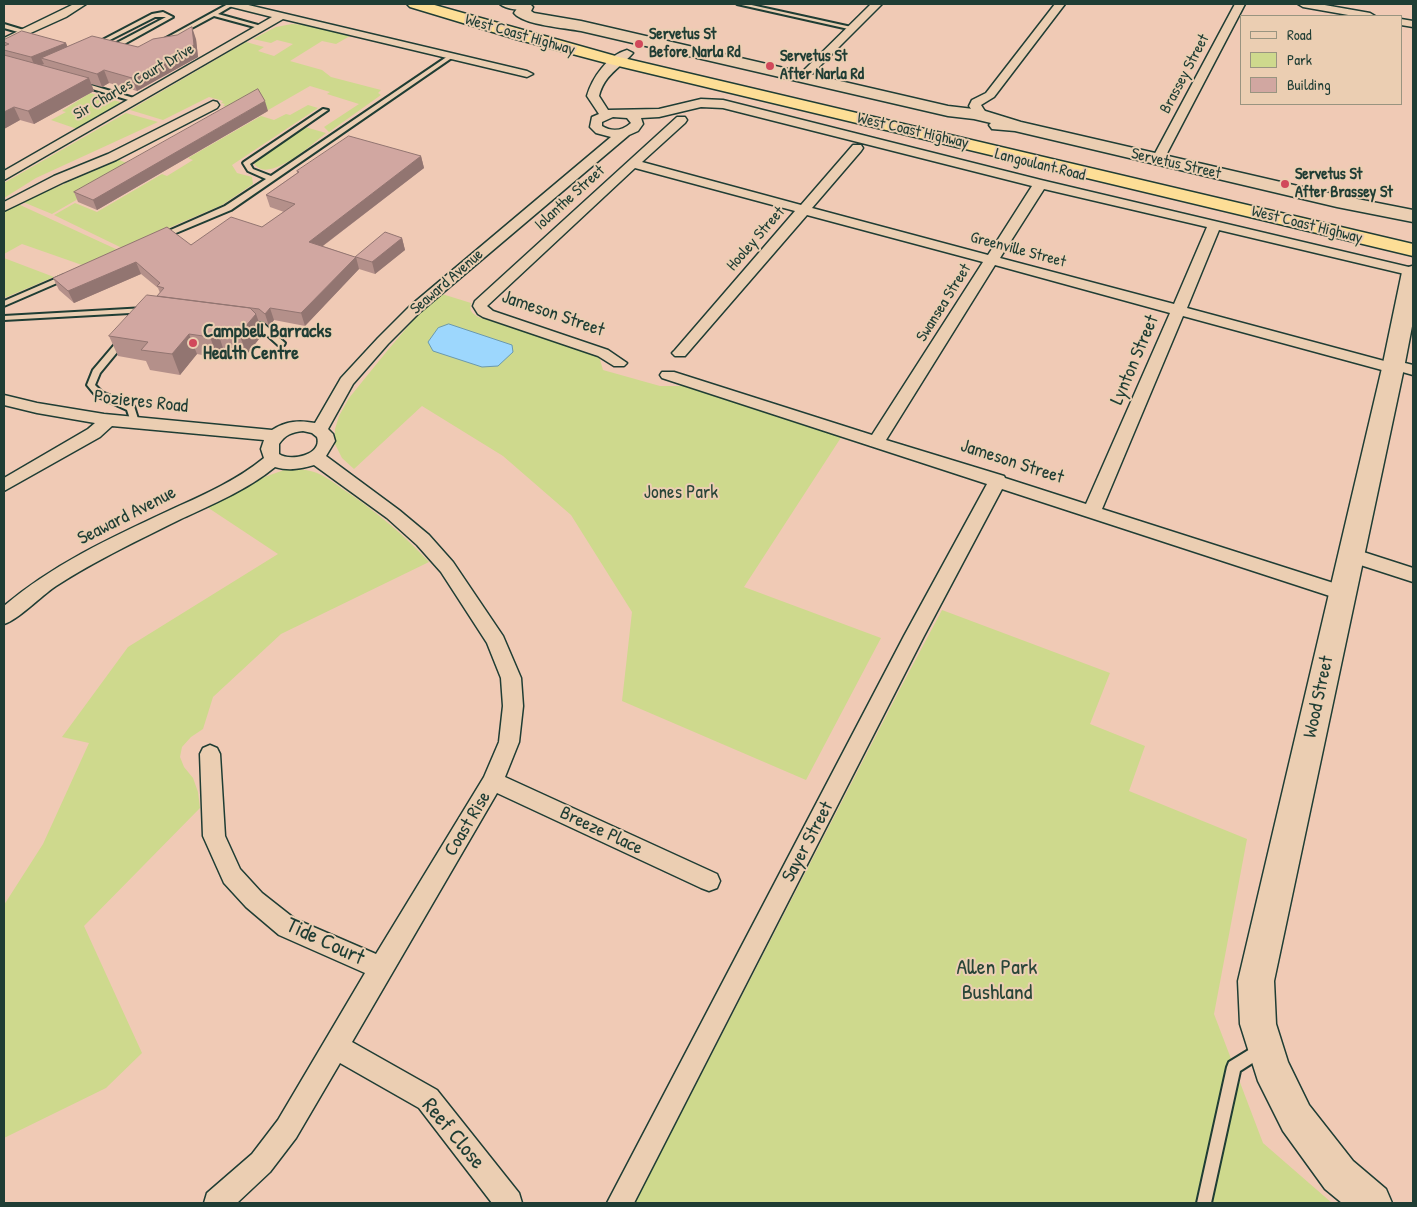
<!DOCTYPE html>
<html>
<head>
<meta charset="utf-8">
<style>
  body { margin:0 }
  #map { position:relative; width:1417px; height:1207px; overflow:hidden; background:#f0cab5; font-family:"Patrick Hand",sans-serif }
  canvas { display:block }
  .frame { position:absolute; inset:0; border:5px solid #1f3d34; pointer-events:none }
  .legend { position:absolute; left:1240px; top:15px; width:162px; height:90px; box-sizing:border-box; background:#ebceb2; border:1px solid #999480; margin:0; padding:6px 9px; list-style:none; font-size:15px; color:#1f3d34 }
  .legend li { display:flex; align-items:center; gap:10px; height:25px }
  .legend b { width:25px; border:1px solid #999480 }
</style>
</head>
<body>
<div id="map">
<canvas width="1417" height="1207"></canvas>
<div class="frame"></div>
<ul class="legend">
<li><b style="height:6px;background:#ebceb2"></b>Road</li>
<li><b style="height:14px;background:#ced98d"></b>Park</li>
<li><b style="height:14px;background:#d1a7a1"></b>Building</li>
</ul>
</div>
<script>
const g = document.querySelector('canvas').getContext('2d');
g.lineJoin = 'round';
function fillPath(path, color) {
  g.fillStyle = color;
  g.fill(path, 'evenodd');
}
function strokePath(path, color, width, dash) {
  g.strokeStyle = color;
  g.lineWidth = width;
  g.lineCap = dash ? 'butt' : 'round';
  g.setLineDash(dash || []);
  g.stroke(path);
}
function label(font, color, halo, rows, align = 'center') {
  g.font = font + ' "Patrick Hand",sans-serif';
  g.lineWidth = 4;
  g.setLineDash([]);
  g.textBaseline = 'middle';
  g.strokeStyle = halo;
  g.fillStyle = color;
  for (const [text, x, y, turn = 0] of rows) {
    g.save();
    g.translate(x, y);
    g.rotate((+turn || 0) * Math.PI / 180);
    g.textAlign = isNaN(turn) ? turn : align;
    if (halo) g.strokeText(text, 0, 0);
    g.fillText(text, 0, 0);
    g.restore();
  }
}
fillPath(new Path2D(`
  M292,24L306,25L350,36L336,44L322,41L290,61L322,70L331,77L381,90L378,93L381,95L329,132L324,127L359,104L327,94L330,92L310,86L263,113L223,106L225,104L221,103L223,101L209,97L163,120L130,110L246,42L264,47L258,51L274,56L293,44L277,40L271,43L253,39L276,27Z
  M90,93L120,102L117,106L77,129L51,120L66,112L62,111Z
  M308,105L318,108L232,165L237,173L252,177L253,184L222,205L122,248L54,215L75,203L97,212L162,174L167,176L193,160L188,158L261,116L274,120L286,114L290,115Z
  M126,113L158,122L36,178L4,198V183Z
  M305,127L326,133C314,143 266,186 254,163L259,157Z
  M119,160L132,165L123,173L52,214L23,202Z
  M18,204L118,250L82,265L22,244L4,254V212Z
  M4,258L54,277L4,298Z
  M442,294L471,303C469,311 472,313 478,317L599,356L603,370L660,386H689L842,436L744,587L881,638L806,780L622,701L632,612L571,515L503,456L422,406L354,469L342,458L335,444V429L339,416L349,398L387,351L416,317Z
  M287,469C297,469 307,469 317,473C329,478 339,487 350,494C379,514 405,536 429,562L281,634L213,697L203,729L191,737L182,747L180,757L184,767L193,778L198,792L200,808L84,926L142,1053L106,1088L4,1138V905L43,844L89,743L62,737L128,647L278,554L207,507L256,480Z
  M942,610L1110,673L1090,724L1145,746L1129,791L1247,839L1214,1014L1263,1143L1332,1203H635L901,687Z`), '#ced98d');
const water = new Path2D(`
  M449,324L512,345L513,352L498,366L482,367L433,351L428,342L438,328Z`);
fillPath(water, '#9dd7fd');
strokePath(water, '#6b99ad', 1);
const lane = new Path2D(`
  M228,4H235L218,14L265,27L262,29L214,16L162,44L157,43Z
  M737,4H747L856,28L853,30Z
  M163,12L173,17L117,48L110,50L107,48L166,17H155L96,47L91,46L152,14Z
  M4,24L27,31L28,32L25,34L4,28Z
  M451,54L454,56L453,57L231,210L164,238L157,236L225,206L266,179L248,171L243,163L244,162L323,109L328,110L250,164L253,169L271,176Z
  M81,82L137,99L138,100L135,102L79,85L78,84Z
  M64,275H70L71,277L4,306V301Z
  M145,308H148V312L4,320V316Z
  M244,322L263,323L285,343L284,345H278L258,327L244,326Z
  M121,337H127L128,339L100,373L95,385L102,392L134,406L139,422L135,425L131,422L127,410L96,396L87,385L93,370Z
  M1260,1043L1265,1045L1267,1050L1265,1055L1240,1071L1211,1203H1197L1227,1067L1229,1062Z`);
const street = new Path2D(`
  M74,4H86L66,17L4,45V38Z
  M227,4H244L527,71L533,74L527,77L283,19L4,180V171L272,17L228,6Z
  M500,4H524L530,7C523,12 506,9 500,4Z
  M871,4H882L807,79H799L797,77L799,75Z
  M1055,4H1065L994,97L981,105L988,116L986,119H978L969,106L972,100L986,93Z
  M1235,4H1245L1164,159L1162,162H1154L1152,159Z
  M1298,4H1319L1370,13L1375,16H1354L1303,7Z
  M1401,19L1413,21V27L1401,25Z
  M627,50L633,53C620,68 604,75 599,96L608,110L659,109L701,99L723,100L1041,180L1413,268V276L1219,230L1187,308L1388,362L1393,360L1413,365V375L1399,371L1393,373L1183,316L1102,509L1349,588L1351,593L1349,598L1342,600L1002,489L924,636L634,1203H607L904,636L987,484L662,378L660,375L662,372H674L872,435L983,262L807,215L685,356H675L672,353L675,350L795,211L635,168L487,306L493,311L608,350L627,363L624,366H614L598,356L483,317L478,314L473,306L475,301L677,117H685L687,120L685,123L642,162L801,205L853,145H861L863,148L861,151L812,208L988,255L1032,186L723,108L701,107L659,117L641,118L643,124L638,131L629,135L420,312L388,344L353,384L328,429L333,434L335,441L326,456L399,510L429,535L453,562L503,636L521,678L523,706L519,742L505,777L717,874L720,881L717,888L709,891L701,888L497,793L352,1042L437,1090L519,1193L522,1203H492L419,1108L340,1063L296,1138L270,1172L237,1203H204L207,1193L252,1154L278,1120L365,973L279,935L246,907L224,883L203,836L200,754L203,748L210,745L217,748L220,754L225,836L240,869L262,893L295,919L376,954L484,777L499,742L503,706L501,678L487,643L441,572L417,545L387,518L314,465C300,469 289,471 275,467C247,490 213,504 181,519C139,540 96,560 56,586C41,596 18,620 4,624V606C52,565 110,538 168,511C201,496 236,481 264,458L261,449L264,440L112,426L100,437L4,491V478L88,429L95,423L37,413L4,405V395L37,403L104,414L272,430C286,421 299,420 315,423L341,378L378,338L410,306L611,137L596,133L590,127L592,117L599,114L587,96C592,78 608,55 627,50ZM613,117L627,118L631,123C622,131 612,132 602,126V122ZM1044,189L1207,227L1174,304L1000,258ZM995,265L1170,313L1086,504L1005,478L1004,476L886,440ZM303,431L312,433L317,437C323,455 290,462 279,454V444C285,435 292,432 303,431Z
  M213,101L217,102L219,105L217,108L116,160L64,182L4,211V202L54,176L108,154Z
  M1351,548L1413,568V582L1345,560L1342,555L1345,550Z`);
const secondary = new Path2D(`
  M520,4H530L533,7L531,11L534,13L581,21L948,106L982,110L1021,122L1337,195L1413,210V222L1337,207L1015,131L992,129L989,125L991,123L974,119L948,116L581,31C566,28 523,25 514,13Z
  M1412,266L1413,321L1404,368L1274,981L1276,1024L1288,1062L1309,1105L1353,1161L1386,1189L1392,1203H1342L1325,1189L1283,1131L1258,1081L1240,1024L1238,981L1382,368L1402,272L1405,268Z`);
const highway = new Path2D(`
  M407,4H431L619,57L1413,244V256L610,64L516,39L410,7Z`);
strokePath(lane, '#1f3d34', 4);
strokePath(street, '#1f3d34', 3);
strokePath(secondary, '#1f3d34', 3);
strokePath(highway, '#1f3d34', 3);
fillPath(lane, '#ebceb2');
fillPath(street, '#ebceb2');
fillPath(secondary, '#ebceb2');
fillPath(highway, '#fdde96');
fillPath(new Path2D(`
  M196,39L198,57L137,91L109,83L102,87L91,84L94,91L34,124L20,120L4,129V40L66,43L67,47H138Z
  M268,111L97,210L78,202L74,192Z
  M421,156L424,168L323,246L355,257L402,238L405,250L375,274L359,269L305,326L274,320L269,326L263,321H258L263,334L247,354L224,351L218,358L197,354L180,375L150,370L146,361L118,356L109,336L158,297L157,296L160,293L158,288L141,274L74,303L59,290L53,278L262,227L284,212L270,207L266,195L297,173V171Z`), '#b4908a');
fillPath(new Path2D(`
  M192,27L196,39L198,57L137,91L132,78Z
  M66,43L70,53L41,58L44,64L35,67L31,57Z
  M104,70L109,83L102,87L97,74Z
  M89,78L94,91L34,124L28,111Z
  M265,101L268,111L97,210L93,200Z
  M14,107L20,120L4,129V112Z
  M421,156L424,168L312,254L309,242Z
  M402,238L405,250L375,274L372,262Z
  M356,257L359,269L305,326L301,313Z
  M136,262L141,274L74,303L68,291Z
  M270,308L274,320L269,326L265,314Z
  M256,314L263,334L247,354L239,334Z
  M217,330L224,351L218,358L210,337Z
  M189,334L197,354L180,375L172,354Z`), '#927571');
const building = new Path2D(`
  M192,27L194,45L132,78L104,70L97,74L41,58L92,36L138,47L153,39L177,35Z
  M22,31L66,43L31,57L4,50V46L9,44L4,42V40Z
  M4,55L89,78L28,111L14,107L4,112Z
  M258,89L265,101L93,200L74,192Z
  M349,136L421,156L309,242L355,257L385,232L402,238L372,262L356,257L301,313L270,308L265,314L259,309L157,296L164,288L157,286L160,283L136,262L68,291L53,278L167,227L191,245L231,217L262,227L295,204L266,195L299,172L297,171Z
  M147,295L250,308L256,314L239,334L217,330L210,337L189,334L172,354L141,350L148,342L109,336Z`);
fillPath(building, '#d1a7a1');
strokePath(building, '#927571', 1);
for (const [x, y, r, color] of [
  [639,44,5,"#d1495b"],
  [770,66,5,"#d1495b"],
  [1285,184,5,"#d1495b"],
  [193,343,5,"#d1495b"]
]) {
  const dot = new Path2D();
  dot.arc(x, y, r, 0, 2 * Math.PI);
  g.fillStyle = color;
  g.fill(dot);
  strokePath(dot, '#ebceb2', 2);
}
label('16px', '#1f3d34', '#ebceb2', [
  ["West Coast Highway",520,35,16],
  ["Brassey Street",1185,74,-62],
  ["Sir Charles Court Drive",134,82,-30],
  ["West Coast Highway",913,131,13],
  ["Servetus Street",1176,164,13],
  ["Langoulant Road",1040,165,14],
  ["Iolanthe Street",570,198,-42],
  ["West Coast Highway",1307,225,14],
  ["Hooley Street",756,239,-49],
  ["Greenville Street",1018,250,15],
  ["Seaward Avenue",447,282,-41],
  ["Swansea Street",944,303,-58]
]);
label('bold 16px', '#1f3d34', '#ebceb2', [
  ["Servetus St",649,35],
  ["Before Narla Rd",649,53],
  ["Servetus St",780,57],
  ["After Narla Rd",780,75],
  ["Servetus St",1295,175],
  ["After Brassey St",1295,193]
], 'left');
label('19px', '#1f3d34', '#ebceb2', [
  ["Jameson Street",553,314,19],
  ["Lynton Street",1135,360,-67],
  ["Pozieres Road",141,402,6],
  ["Jameson Street",1012,462,18],
  ["Seaward Avenue",127,516,-27],
  ["Wood Street",1319,697,-78],
  ["Coast Rise",468,824,-59],
  ["Breeze Place",601,831,25],
  ["Sayer Street",808,842,-62]
]);
label('bold 19px', '#1f3d34', '#ebceb2', [
  ["Campbell Barracks",203,332],
  ["Health Centre",203,354]
], 'left');
label('19px', '#284538', '#ebceb2', [
  ["Jones Park",681,493]
]);
label('22px', '#1f3d34', '#ebceb2', [
  ["Tide Court",325,942,25],
  ["Reef Close",453,1134,50]
]);
label('22px', '#284538', '#ebceb2', [
  ["Allen Park",997,968],
  ["Bushland",997,993]
]);
</script>
</body>
</html>
